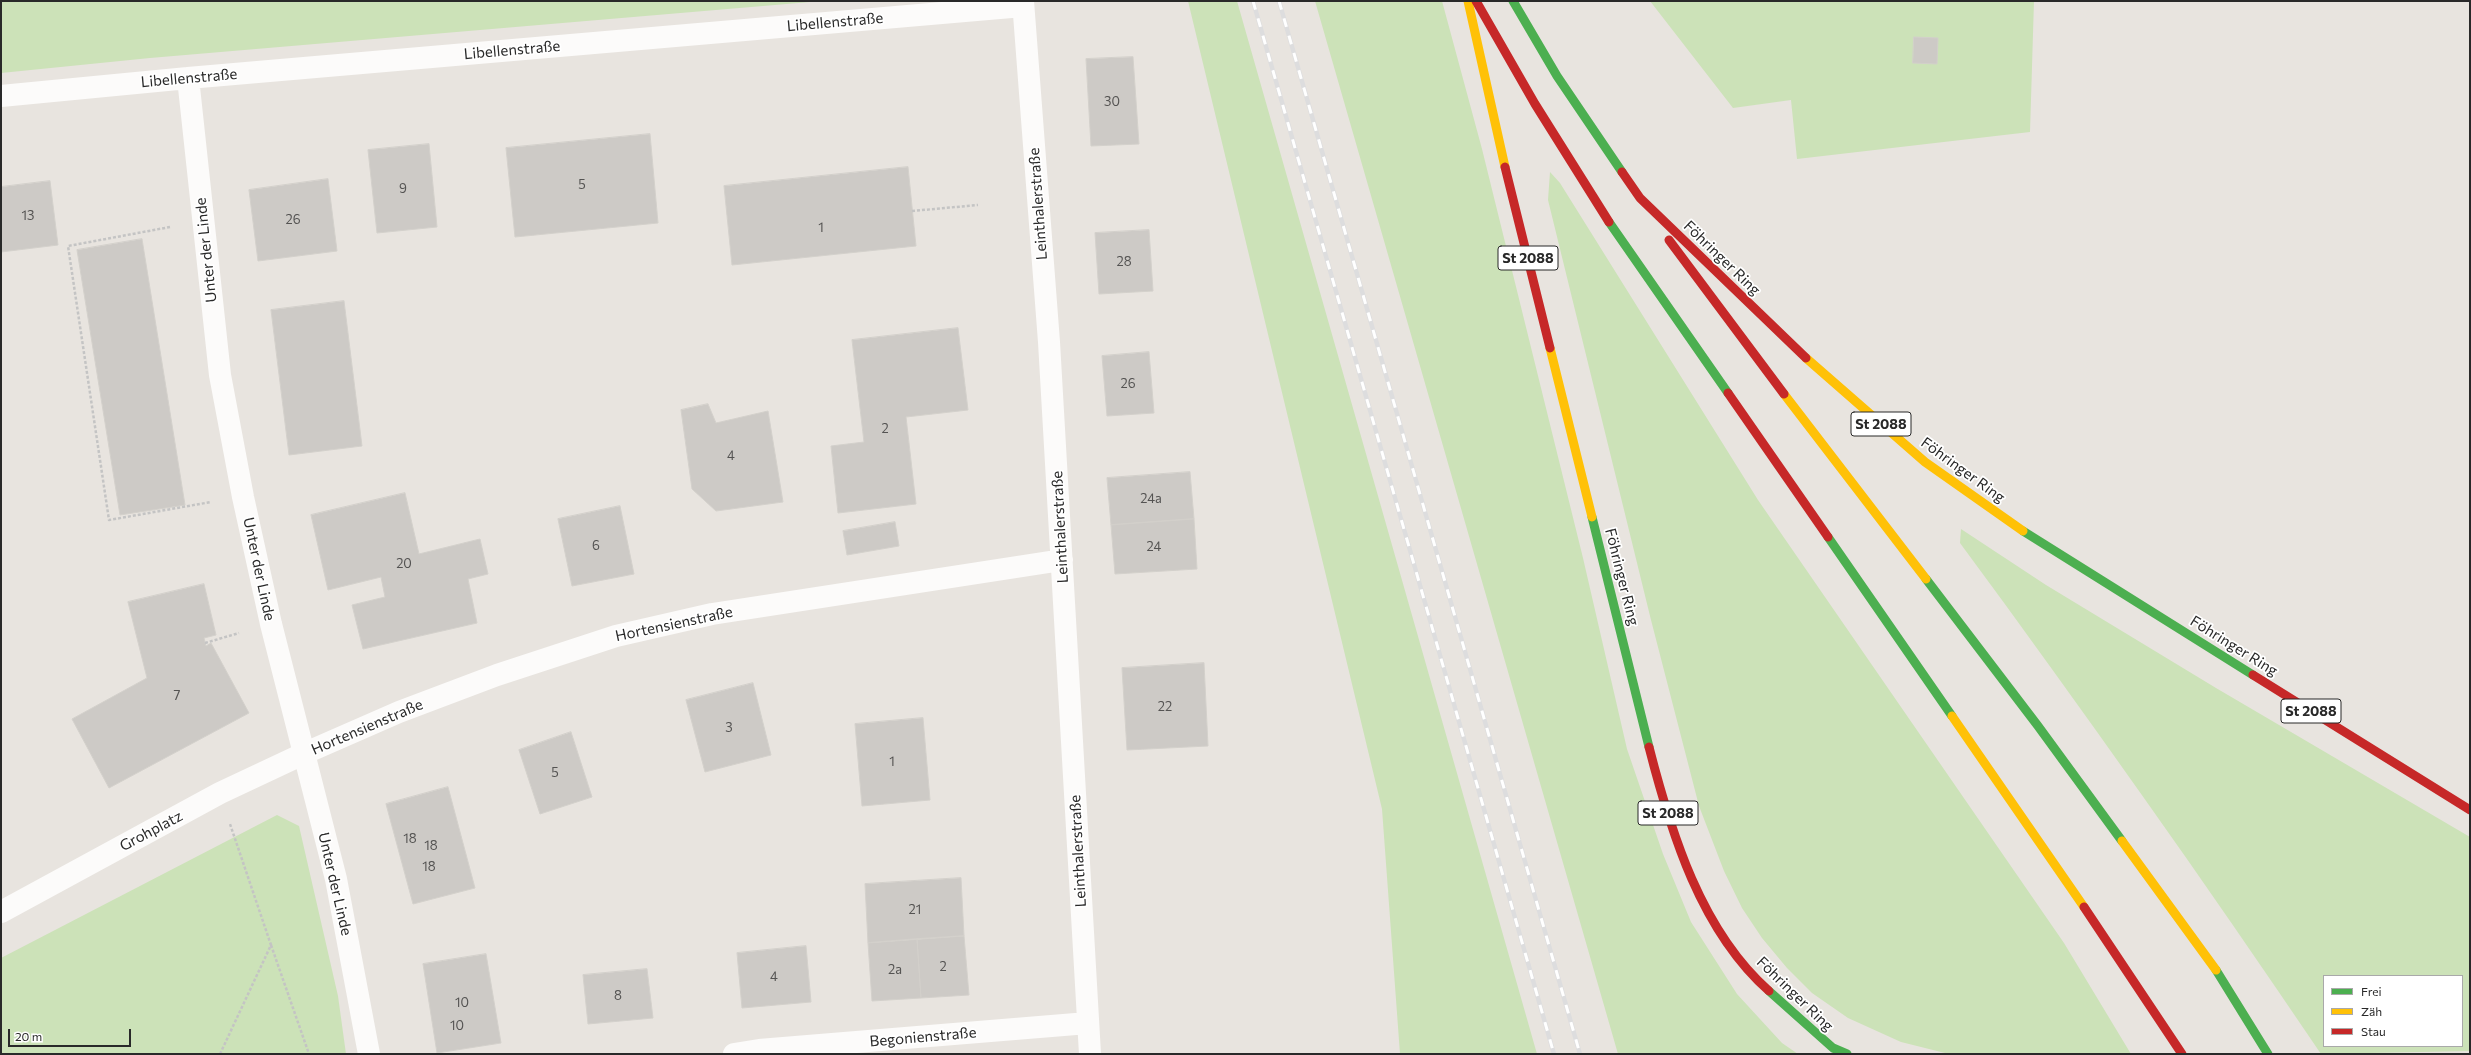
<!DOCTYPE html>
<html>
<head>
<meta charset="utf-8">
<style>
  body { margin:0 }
  #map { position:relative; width:2471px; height:1055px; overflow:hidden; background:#e8e4df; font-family:Commissioner,sans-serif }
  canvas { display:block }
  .frame { position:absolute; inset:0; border:2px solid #292929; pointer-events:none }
  .legend { position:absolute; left:2323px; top:975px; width:140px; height:72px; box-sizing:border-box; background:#fff; border:1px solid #a9a9a9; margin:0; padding:5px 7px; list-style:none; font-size:12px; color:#292929 }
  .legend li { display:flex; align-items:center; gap:8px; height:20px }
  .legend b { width:20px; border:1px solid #a9a9a9 }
  .scale { position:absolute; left:8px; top:1029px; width:123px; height:18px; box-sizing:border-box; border:2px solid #292929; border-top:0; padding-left:5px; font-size:12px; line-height:14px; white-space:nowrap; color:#292929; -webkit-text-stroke:3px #fff; paint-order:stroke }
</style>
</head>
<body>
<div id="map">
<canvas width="2471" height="1055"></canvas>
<div class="frame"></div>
<ul class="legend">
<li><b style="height:5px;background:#4caf50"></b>Frei</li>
<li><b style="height:5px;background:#ffc107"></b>Zäh</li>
<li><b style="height:5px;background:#c62828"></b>Stau</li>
</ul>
<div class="scale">20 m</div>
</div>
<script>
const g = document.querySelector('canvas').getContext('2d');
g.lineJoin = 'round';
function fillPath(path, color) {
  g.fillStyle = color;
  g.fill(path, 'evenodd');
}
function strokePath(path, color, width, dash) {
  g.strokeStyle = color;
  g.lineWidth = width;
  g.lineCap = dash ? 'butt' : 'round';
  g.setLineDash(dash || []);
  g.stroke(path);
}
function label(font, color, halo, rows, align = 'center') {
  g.font = font + ' Commissioner,sans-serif';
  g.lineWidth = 3.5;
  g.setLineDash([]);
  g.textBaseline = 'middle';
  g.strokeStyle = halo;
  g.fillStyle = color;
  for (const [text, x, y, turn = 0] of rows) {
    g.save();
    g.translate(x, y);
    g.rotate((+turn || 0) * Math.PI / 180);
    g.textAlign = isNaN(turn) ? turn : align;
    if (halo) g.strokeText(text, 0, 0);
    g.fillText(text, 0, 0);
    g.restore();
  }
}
fillPath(new Path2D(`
  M1,1H822L150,58L1,73Z
  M1188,1H1237L1537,1054H1400L1382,809Z
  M1315,1H1442L1482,149L1583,558L1627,749L1663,854L1691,922L1737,994L1782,1043L1798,1054H1618Z
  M1650,1H2034L2030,132L1797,159L1791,100L1733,108Z
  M1550,172L1560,183L1758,500L2064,943L2131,1054H1949L1901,1042L1848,1018L1812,993L1787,968L1762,938L1742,908L1724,871L1699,806L1651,620L1548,200Z
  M1961,529L2046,585L2216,688L2470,837V1051L2321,1054C2204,881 2084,711 1960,543ZM2324,976H2462V1046H2324Z
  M277,815L299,826L338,996L346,1054H1V958Z`), '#cce2b8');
const building = new Path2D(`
  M1914,37L1938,38L1937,64L1913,63Z
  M1133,57L1139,144L1091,146L1086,59Z
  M650,134L658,223L515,237L506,148Z
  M429,144L437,227L377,233L368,150Z
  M908,167L916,246L732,265L724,186Z
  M328,179L337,251L258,261L249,190Z
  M50,181L58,245L1,252V187Z
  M1149,230L1153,291L1099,294L1095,233Z
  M142,239L185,505L120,515L77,250Z
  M344,301L362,446L289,455L271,310Z
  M958,328L968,410L906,417L916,504L838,513L831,446L864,442L852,340Z
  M1149,352L1154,413L1107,416L1102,356Z
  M708,404L716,423L768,411L783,502L716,511L692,489L681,410Z
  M1190,472L1194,519L1111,525L1107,478Z
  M405,493L419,554L480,539L488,574L468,579L477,623L363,649L352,605L385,597L381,577L328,590L311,515Z
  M620,506L634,574L572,586L558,519Z
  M1194,519L1197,569L1115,574L1111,525Z
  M895,522L899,546L847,555L843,531Z
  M204,584L216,635L204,638L206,646L211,643L249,713L109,788L72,719L147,678L128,602Z
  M1204,663L1208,746L1127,750L1122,668Z
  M753,683L771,755L705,772L686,700Z
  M923,718L930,800L862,806L855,724Z
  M571,732L592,797L540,814L519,750Z
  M448,787L475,888L413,904L386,804Z
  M961,878L964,936L868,943L865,884Z
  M964,936L969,995L921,998L917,939Z
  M917,939L921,998L872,1001L868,943Z
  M806,946L811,1002L742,1008L737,953Z
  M486,954L501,1043L437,1053L423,964Z
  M647,969L653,1018L588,1024L583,975Z`);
fillPath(building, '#cdcac6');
strokePath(building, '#d3d0cb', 1);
strokePath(new Path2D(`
  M912,211L978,205
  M170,227L68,246L109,520L211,502
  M205,643L239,633
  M271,945L309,1054
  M220,1054L271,945L230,824`), '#c4c4c4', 2.5, [3, 2]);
strokePath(new Path2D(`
  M1023,1L1049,342L1090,1054
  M188,78L220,375L243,497L271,624L336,879L369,1054
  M1,96L188,78L1023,6
  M1,912L220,793L303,754L399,712L497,675L616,636L712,614L1062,560
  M734,1054L759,1050L1088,1023`), '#fcfbfa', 22);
strokePath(new Path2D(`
  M1513,1L1557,76L1622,172
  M1609,222L1728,393
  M1592,517L1649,747
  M2023,531L2253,675
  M1828,537L1952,716
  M1926,579L2038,726L2122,841
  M2216,970L2268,1054
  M1769,991L1833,1048L1847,1054`), '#4caf50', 9);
strokePath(new Path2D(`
  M1468,1L1505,167
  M1550,348L1592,517
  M1806,358L1925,462L2023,531
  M1784,394L1926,579
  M1952,716L2084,907
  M2122,841L2216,970`), '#ffc107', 9);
strokePath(new Path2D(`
  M1476,1L1535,104L1609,222
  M1505,167L1550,348
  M1622,172L1640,198L1806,358
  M1669,240L1784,394
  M1728,393L1828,537
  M2253,675L2470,810
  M1649,747C1671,833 1701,931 1769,991
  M2084,907L2182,1054`), '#c62828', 9);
const rail = new Path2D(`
  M1253,1L1554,1054
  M1279,1L1580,1054`);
strokePath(rail, '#ddddde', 4.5);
strokePath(rail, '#fff', 3, [9]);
label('13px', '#545352', null, [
  ["30",1112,102],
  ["5",582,185],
  ["9",403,189],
  ["13",28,216],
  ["26",293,220],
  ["1",821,228],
  ["28",1124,262],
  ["26",1128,384],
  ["2",885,429],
  ["4",731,456],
  ["24a",1151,499],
  ["6",596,546],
  ["24",1154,547],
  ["20",404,564],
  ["7",177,696],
  ["22",1165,707],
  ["3",729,728],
  ["1",892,762],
  ["5",555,773],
  ["18",410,839],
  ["18",431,846],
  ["18",429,867],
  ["21",915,910],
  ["2",943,967],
  ["2a",895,970],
  ["4",774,977],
  ["8",618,996],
  ["10",462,1003],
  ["10",457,1026]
]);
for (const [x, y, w] of [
  [1528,258,60],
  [1881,424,60],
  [2311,711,60],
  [1668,813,60]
]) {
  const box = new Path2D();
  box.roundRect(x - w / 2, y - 12, w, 24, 3);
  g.fillStyle = '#fff';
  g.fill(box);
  strokePath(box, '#292929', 1);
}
label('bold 14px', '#292929', null, [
  ["St 2088",1528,258],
  ["St 2088",1881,424],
  ["St 2088",2311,711],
  ["St 2088",1668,813]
]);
label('15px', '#292929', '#fff', [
  ["Libellenstraße",835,22,-5],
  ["Libellenstraße",512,50,-5],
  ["Libellenstraße",189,78,-5],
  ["Leinthalerstraße",1038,204,-94],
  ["Unter der Linde",206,250,-96],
  ["Föhringer Ring",1722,258,44],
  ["Föhringer Ring",1963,470,36],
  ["Leinthalerstraße",1060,527,-93],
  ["Unter der Linde",259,569,78],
  ["Föhringer Ring",1622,577,76],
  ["Hortensienstraße",674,624,-12],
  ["Föhringer Ring",2234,646,32],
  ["Hortensienstraße",367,727,-23],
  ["Grohplatz",151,831,-28],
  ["Leinthalerstraße",1078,851,-93],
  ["Unter der Linde",335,884,77],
  ["Föhringer Ring",1795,994,44],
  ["Begonienstraße",923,1037,-5]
]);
</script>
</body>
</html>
